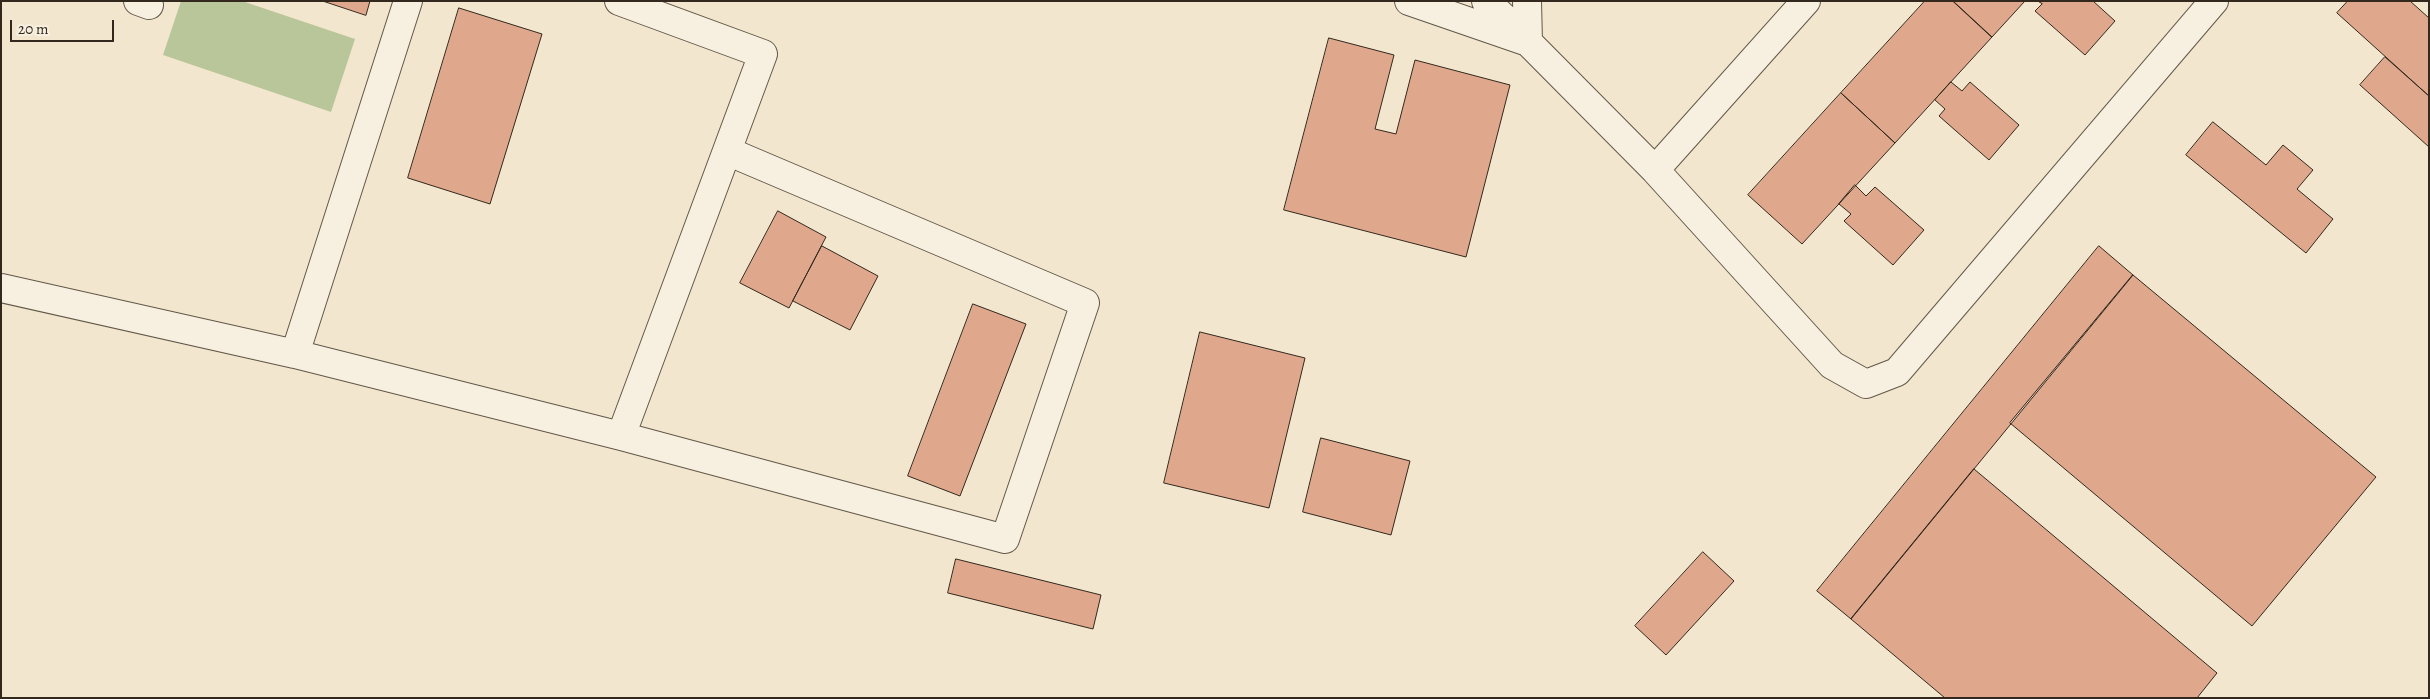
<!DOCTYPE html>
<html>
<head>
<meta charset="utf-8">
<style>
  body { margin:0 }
  #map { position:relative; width:2430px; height:699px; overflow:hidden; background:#f3e6ce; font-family:Alegreya,serif }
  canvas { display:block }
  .frame { position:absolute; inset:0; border:2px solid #32281d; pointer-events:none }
  .scale { position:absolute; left:10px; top:20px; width:104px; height:22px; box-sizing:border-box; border:2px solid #32281d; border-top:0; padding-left:6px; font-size:15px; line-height:18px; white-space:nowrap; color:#32281d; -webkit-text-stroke:4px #f7efdf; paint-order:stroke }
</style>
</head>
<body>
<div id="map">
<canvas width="2430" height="699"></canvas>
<div class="frame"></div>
<div class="scale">20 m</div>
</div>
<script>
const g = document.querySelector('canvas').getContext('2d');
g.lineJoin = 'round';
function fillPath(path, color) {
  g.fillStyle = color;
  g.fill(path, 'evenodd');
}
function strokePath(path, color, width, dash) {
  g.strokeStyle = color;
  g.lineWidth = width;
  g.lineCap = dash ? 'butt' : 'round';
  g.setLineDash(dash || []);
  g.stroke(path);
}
fillPath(new Path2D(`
  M181,1H242L355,39L331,112L163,55Z`), '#b9c69a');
const building = new Path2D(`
  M323,1H370L366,15Z
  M1925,1H1953L1992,37L1895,143L1841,93Z
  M1953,1H2025L1992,37Z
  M2038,1H2093L2115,21L2085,55L2035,11L2042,4Z
  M2348,1H2410L2429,18V96L2337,13Z
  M459,8L542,34L490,204L408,178Z
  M1329,38L1394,55L1375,129L1396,134L1415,60L1510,85L1466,257L1284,210Z
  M2385,57L2429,96V147L2360,85Z
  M1951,82L1962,91L1970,82L2019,125L1989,160L1939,116L1945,109L1935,100Z
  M1841,93L1895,143L1802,244L1748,195Z
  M2213,122L2266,165L2283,145L2313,170L2297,189L2333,219L2306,253L2186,155Z
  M1855,185L1866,196L1875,187L1924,230L1893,265L1844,221L1851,214L1839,204Z
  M778,211L826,237L789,308L740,283Z
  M822,246L878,276L850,330L793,301Z
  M2099,246L2133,275L1851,619L1817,591Z
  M2133,275L2376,477L2252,626L2010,423Z
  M973,304L1026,324L960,496L908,476Z
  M1200,332L1305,358L1269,508L1164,483Z
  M1321,438L1410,461L1391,535L1303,512Z
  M1974,469L2217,673L2197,698H1945L1851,619Z
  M1703,552L1734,581L1666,655L1635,626Z
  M956,559L1101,595L1093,629L948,593Z`);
fillPath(building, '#dfa78c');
strokePath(building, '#32281d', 1);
const minor = new Path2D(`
  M138,1L149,5
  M619,1L763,54L621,436
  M1409,1L1528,42
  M1486,1L1522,35
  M1527,1L1528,42L1655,170L1832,365L1866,384L1897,372L2214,1
  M1655,170L1806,1
  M1,288L295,354L621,436L1005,539L1085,303L727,151
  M295,354L408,1`);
strokePath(minor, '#625849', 30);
strokePath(minor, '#f7efdf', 28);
</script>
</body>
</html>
